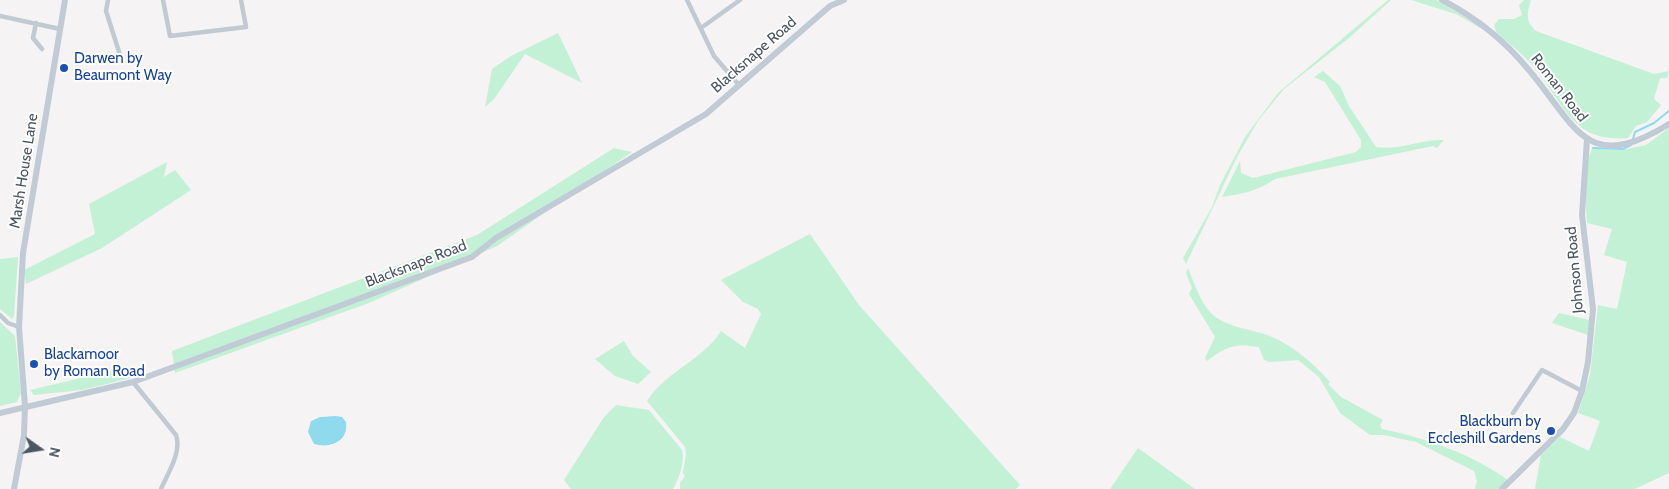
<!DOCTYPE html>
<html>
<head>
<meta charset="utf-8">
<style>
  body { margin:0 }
  #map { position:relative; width:1669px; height:489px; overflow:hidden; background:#f5f3f3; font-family:Cabin,sans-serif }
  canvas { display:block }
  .north { position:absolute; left:15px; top:424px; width:50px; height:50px; -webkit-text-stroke:4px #fff; paint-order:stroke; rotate:103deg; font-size:14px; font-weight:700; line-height:20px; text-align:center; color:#4a5661 }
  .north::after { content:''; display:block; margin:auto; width:18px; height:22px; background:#4a5661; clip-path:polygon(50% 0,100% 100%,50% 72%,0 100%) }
</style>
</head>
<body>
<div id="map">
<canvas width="1669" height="489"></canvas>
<div class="north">N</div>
</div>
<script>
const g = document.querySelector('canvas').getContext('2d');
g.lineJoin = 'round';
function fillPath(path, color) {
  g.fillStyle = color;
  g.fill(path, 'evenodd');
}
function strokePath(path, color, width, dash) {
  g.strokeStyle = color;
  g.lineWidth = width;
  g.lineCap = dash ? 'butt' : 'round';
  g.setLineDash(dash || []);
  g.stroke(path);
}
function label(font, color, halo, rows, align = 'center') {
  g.font = font + ' Cabin,sans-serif';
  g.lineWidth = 4;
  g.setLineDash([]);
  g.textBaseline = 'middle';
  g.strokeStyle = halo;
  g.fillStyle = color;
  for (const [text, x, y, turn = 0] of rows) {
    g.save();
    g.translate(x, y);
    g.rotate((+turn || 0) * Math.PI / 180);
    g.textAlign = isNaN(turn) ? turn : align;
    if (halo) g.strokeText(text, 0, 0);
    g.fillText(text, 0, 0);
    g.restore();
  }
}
fillPath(new Path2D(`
  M1388,0H1391L1349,38L1284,89L1258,121L1237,157L1186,264L1183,258L1212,207L1220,185L1245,137L1278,93Z
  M1411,0H1436L1480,26V28L1456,14Z
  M1524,0H1531C1527,13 1525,21 1536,31L1654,74L1669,71L1667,78H1660L1654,99L1661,105L1647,122L1636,126L1628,138C1571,143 1564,102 1533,66C1522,53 1508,43 1496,32L1494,25L1499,19H1514L1522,15L1519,5Z
  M558,33L582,83L525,54L494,99L485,107L492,69L511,56Z
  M1323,71L1340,86L1349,106L1376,147C1398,151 1420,139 1444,140L1437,148L1433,146L1275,179C1258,191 1242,194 1222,197L1240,161L1241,173L1253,178L1356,152L1361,147V140L1325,82L1314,77Z
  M1669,128V473L1635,489H1535L1541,455L1560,437L1589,451L1600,421L1578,413L1590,375L1598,305L1617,309L1627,262L1604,255L1612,229L1587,223C1586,201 1582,169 1592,149L1622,150L1646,145Z
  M614,148L632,152L497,246L369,303L175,373L172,351L477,235Z
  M167,162L164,177L175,170L191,190L102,248L26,284L24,270L95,234L89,204Z
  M810,234L859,305L1020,485L1016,489H680V483L685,476L683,473L686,454L685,447L647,401C665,372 703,360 721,331L745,348L761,314L758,309L743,302L721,280Z
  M18,257L14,316L12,319L0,309V259Z
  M1188,268C1194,282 1200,302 1211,313C1225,328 1254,329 1272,337C1295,347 1314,364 1330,382L1328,384L1341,397L1383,420L1380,425L1382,429C1425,438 1472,454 1508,480L1498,489H1475L1477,481L1474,471L1416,442L1384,435H1370L1340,413L1319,377L1298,360L1270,362L1264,360L1259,347C1235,343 1226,346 1207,361L1205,358L1215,337L1189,294L1192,288L1186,273Z
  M1559,313L1590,320L1588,335L1552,323Z
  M0,322L15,336L21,393L17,402L0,406Z
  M624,341L633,356L651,372L638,384L615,376L595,359Z
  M132,366L135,377L82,390L34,395L30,390Z
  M616,405L649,410L682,450C685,461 679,479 673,489H571L564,480L604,417Z
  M1138,448L1195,489H1110Z`), '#c3f1d5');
fillPath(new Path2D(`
  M336,416L342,417L346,422C349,441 330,449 314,444L308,432L311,421L320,417Z`), '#90daee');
strokePath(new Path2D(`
  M1633,139L1635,132L1654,123L1669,111
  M1593,148L1623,149L1631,145`), '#90daee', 2);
strokePath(new Path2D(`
  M108,0L106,11L121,58
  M163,0L170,36L246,27L241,0
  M687,0L714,56L739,85
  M0,16L60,29
  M36,23L33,38L42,49
  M701,28L740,0
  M0,315L8,323L19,327
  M133,382L176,435C182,452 168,473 161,489
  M1513,413L1542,370L1582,391`), '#c1cad2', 4.5);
strokePath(new Path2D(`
  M1442,0C1475,17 1505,41 1528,69C1576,125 1585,176 1669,124
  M0,413L133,382L472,257L496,238L706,114L830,6L844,0
  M14,489L24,435L25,406L19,327L23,253L65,0
  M1502,489L1563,429L1574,413L1582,391L1588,362L1593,309L1582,215L1587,139`), '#c1cbd6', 6);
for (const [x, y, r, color] of [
  [64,68,5,"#1a4fb4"],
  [34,364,5,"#1a4fb4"],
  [1551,431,5,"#1a4fb4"]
]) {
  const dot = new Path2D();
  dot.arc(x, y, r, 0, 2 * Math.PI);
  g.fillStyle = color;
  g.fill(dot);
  strokePath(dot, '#fff', 2);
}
label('15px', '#4a5661', '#fff', [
  ["Blacksnape Road",754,55,-41],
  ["Roman Road",1559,88,52],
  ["Marsh House Lane",24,171,-81],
  ["Blacksnape Road",416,264,-21],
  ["Johnson Road",1575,270,-95]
]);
label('15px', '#164399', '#fff', [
  ["Darwen by",74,59],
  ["Beaumont Way",74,76],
  ["Blackamoor",44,355],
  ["by Roman Road",44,372],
  ["Blackburn by",1541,422,"right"],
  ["Eccleshill Gardens",1541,439,"right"]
], 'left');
</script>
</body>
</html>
